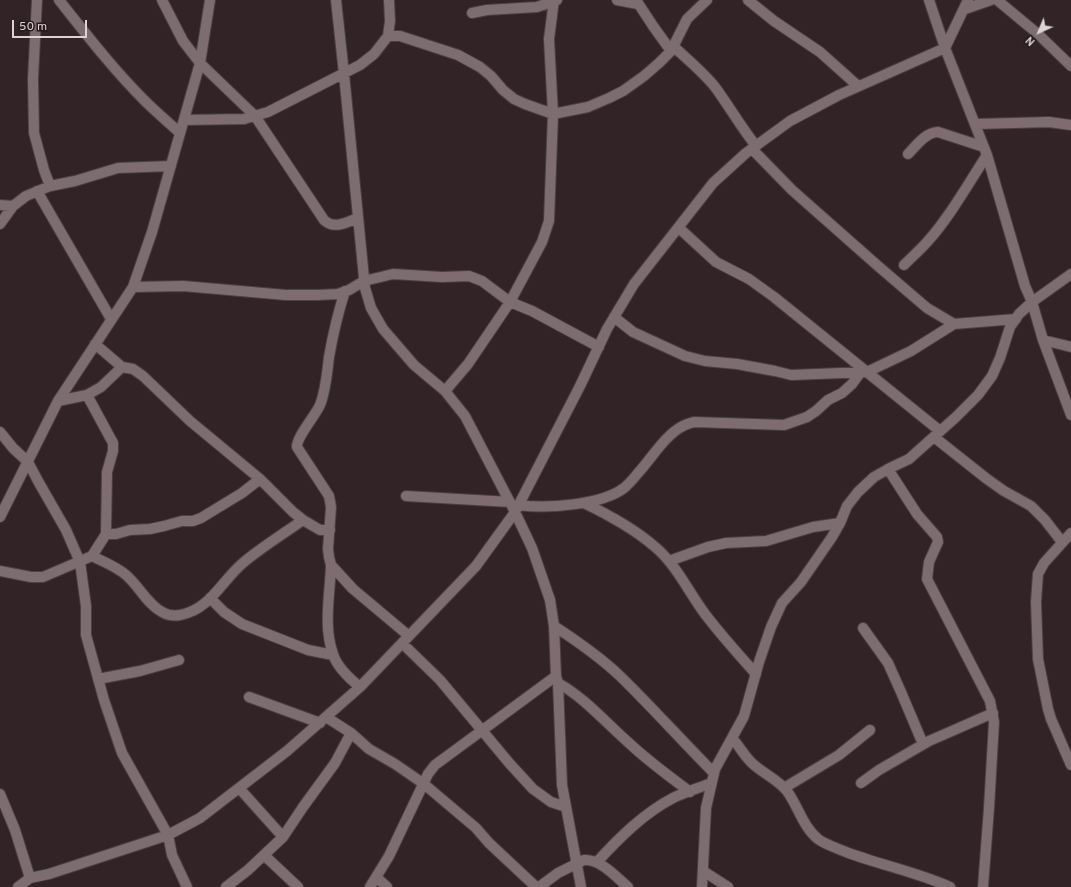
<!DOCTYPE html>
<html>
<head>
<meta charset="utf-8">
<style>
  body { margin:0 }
  #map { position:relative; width:1071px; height:887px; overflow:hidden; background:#312326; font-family:Overpass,sans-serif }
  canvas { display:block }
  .north { position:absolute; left:1019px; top:12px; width:40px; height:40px; -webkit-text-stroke:3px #271a1c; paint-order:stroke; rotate:224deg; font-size:11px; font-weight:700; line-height:16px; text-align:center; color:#dcd3d5 }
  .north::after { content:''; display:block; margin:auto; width:14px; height:18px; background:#dcd3d5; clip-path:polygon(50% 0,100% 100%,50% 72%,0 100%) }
  .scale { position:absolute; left:12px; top:20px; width:75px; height:18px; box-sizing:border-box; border:2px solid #dcd3d5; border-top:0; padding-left:5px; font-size:12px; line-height:14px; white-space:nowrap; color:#dcd3d5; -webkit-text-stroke:3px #271a1c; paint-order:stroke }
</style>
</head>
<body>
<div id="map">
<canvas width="1071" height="887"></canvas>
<div class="north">N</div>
<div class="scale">50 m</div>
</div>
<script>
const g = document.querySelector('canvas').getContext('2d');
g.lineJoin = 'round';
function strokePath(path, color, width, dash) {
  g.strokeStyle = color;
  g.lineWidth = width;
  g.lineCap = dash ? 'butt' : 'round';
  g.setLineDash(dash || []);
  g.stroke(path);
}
const minor = new Path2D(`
  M37,0L33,79L34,133L44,170L50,186
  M59,0C86,34 113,69 144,100C156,112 168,122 180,133
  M162,0L183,41L200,63L255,116L324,220C334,230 347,222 358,218
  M336,0L344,74L365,288L371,308L383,329L414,365L445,391L465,416L515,512L532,548L550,600L554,626L556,676L558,683L562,785L581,887
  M617,0L638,4
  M636,0L653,26L671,51
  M748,0L774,21L820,52L858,86
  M929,0L945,48L987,155L1025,286L1032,302L1043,340L1071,415
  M997,0L1038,34L1071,66
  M965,9L991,0
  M472,13L487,10L537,7L557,0
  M388,36H400L458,55L480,67L491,76L503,90L514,99L525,104L553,114L588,107L609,98L623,91L644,76L659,63L671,51L687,19L707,0
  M673,46C687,59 703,72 715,87C729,106 741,127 756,146
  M184,120L244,119L268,112L360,65L374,54L388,36L390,21L389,0
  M976,124L1049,122L1071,125
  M752,149L792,190L878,266L927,308L954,324
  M908,154C916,146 926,132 938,132L984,147
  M37,191L111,319
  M0,205L13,206
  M0,224L13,206L26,196L50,186L75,181L118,168L171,166
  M679,228L716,262L749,279L774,297L940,431
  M904,265C912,257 921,249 928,241C951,215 968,184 987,155
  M133,287L183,286L286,295H318L338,294L349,290L364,281L393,274L442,277L469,276L482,281L510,302L532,311L599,347
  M345,291C338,313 333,334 329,357C327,373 326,390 320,405C315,416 296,438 297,447L329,496L331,507L328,549L329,557L331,565L353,589L409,636
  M614,317L633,332L685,356L705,361L737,364L775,371L791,375L867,372L911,351L954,324L1016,319
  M1043,340L1071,347
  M95,344L122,367L133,369L143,376L190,421L260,479L293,512L303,520L320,530H330
  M445,391L468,364L510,302L542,242L549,221L553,114L549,39L554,0
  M58,401L87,395L101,387L122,367
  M0,432L13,448L28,462L38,481L66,530L80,562L86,606V635L104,700L122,753L168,835L172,855L187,887
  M934,437L987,479L1004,491L1031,506L1045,520L1062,542
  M888,469L917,514L937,537L938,542L929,562L927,579L990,701L994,722L989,808L983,887
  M406,496L510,502
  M584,503C609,515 633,528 654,546C676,564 688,591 705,614C721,635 738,654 756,674
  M519,505C546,509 602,505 624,488C629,484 634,478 638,473C651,459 666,434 683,426C686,424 691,423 694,422L784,425L807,417L816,411L828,400L842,393L852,384L860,373
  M0,517L58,401L133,287L152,232L200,63L210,0
  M1071,533L1044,563L1038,574L1036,602L1038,659L1048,709L1051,719L1071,765
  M106,534H116L130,530L150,529L164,526L182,521H193L201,518L242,493L260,479
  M92,556C104,562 117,567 126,575C139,586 147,604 162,612C167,615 174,616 180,615C210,610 222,580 244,562C262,547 283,534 303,520
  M669,561L708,547L726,543L766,541L813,527L840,523
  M331,565C330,595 323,626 333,654C337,667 350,679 360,687
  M0,571L31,577H43L92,556L106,534L107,472L113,451V443L87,395
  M210,598L224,612L242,624L308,650L333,655
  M554,626C577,641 600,657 620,676C652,707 682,741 714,773
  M863,628L888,663L901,692L923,744
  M403,644L440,680L510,764L533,789L551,802L566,807
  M98,679L140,671L179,660
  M558,683C585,698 606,723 629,743C648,761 669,776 690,792
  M249,697L320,723
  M326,717L351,733L369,749L395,764L424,784L476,828L489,843L536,887
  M732,738C740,747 745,757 753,764C764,774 777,779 787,791C798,806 803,827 818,839C826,845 837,848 846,852C880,865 917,872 950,887
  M861,783L879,770L929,741L993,713
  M239,788L283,837
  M784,788L839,755L870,730
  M0,794L15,830L30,878
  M264,855L298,887
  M597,862C619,838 644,813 673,798C685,792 699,788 711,783
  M703,871L728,887
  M376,877L387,887
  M18,887L30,878L49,874L168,835L200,818L287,751L360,687L476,566L515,512L580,386L607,329L634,284L713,183L746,153L790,121L839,95L945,48L968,0
  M226,887L248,870L283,837L303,807L335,763L351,733
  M370,887L389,856L428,774L435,765L556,676
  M539,887L558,873L584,860C601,859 616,877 628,887
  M702,887L706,808L715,769L744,716L759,662L771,627L782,603L801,582L832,537L840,523L847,506L858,492L874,477L890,468L909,459L956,417L978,395L992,376L1000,358L1010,327L1019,314L1032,302L1071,274`);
strokePath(minor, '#4b4042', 12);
strokePath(minor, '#7d6d70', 10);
</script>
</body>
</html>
